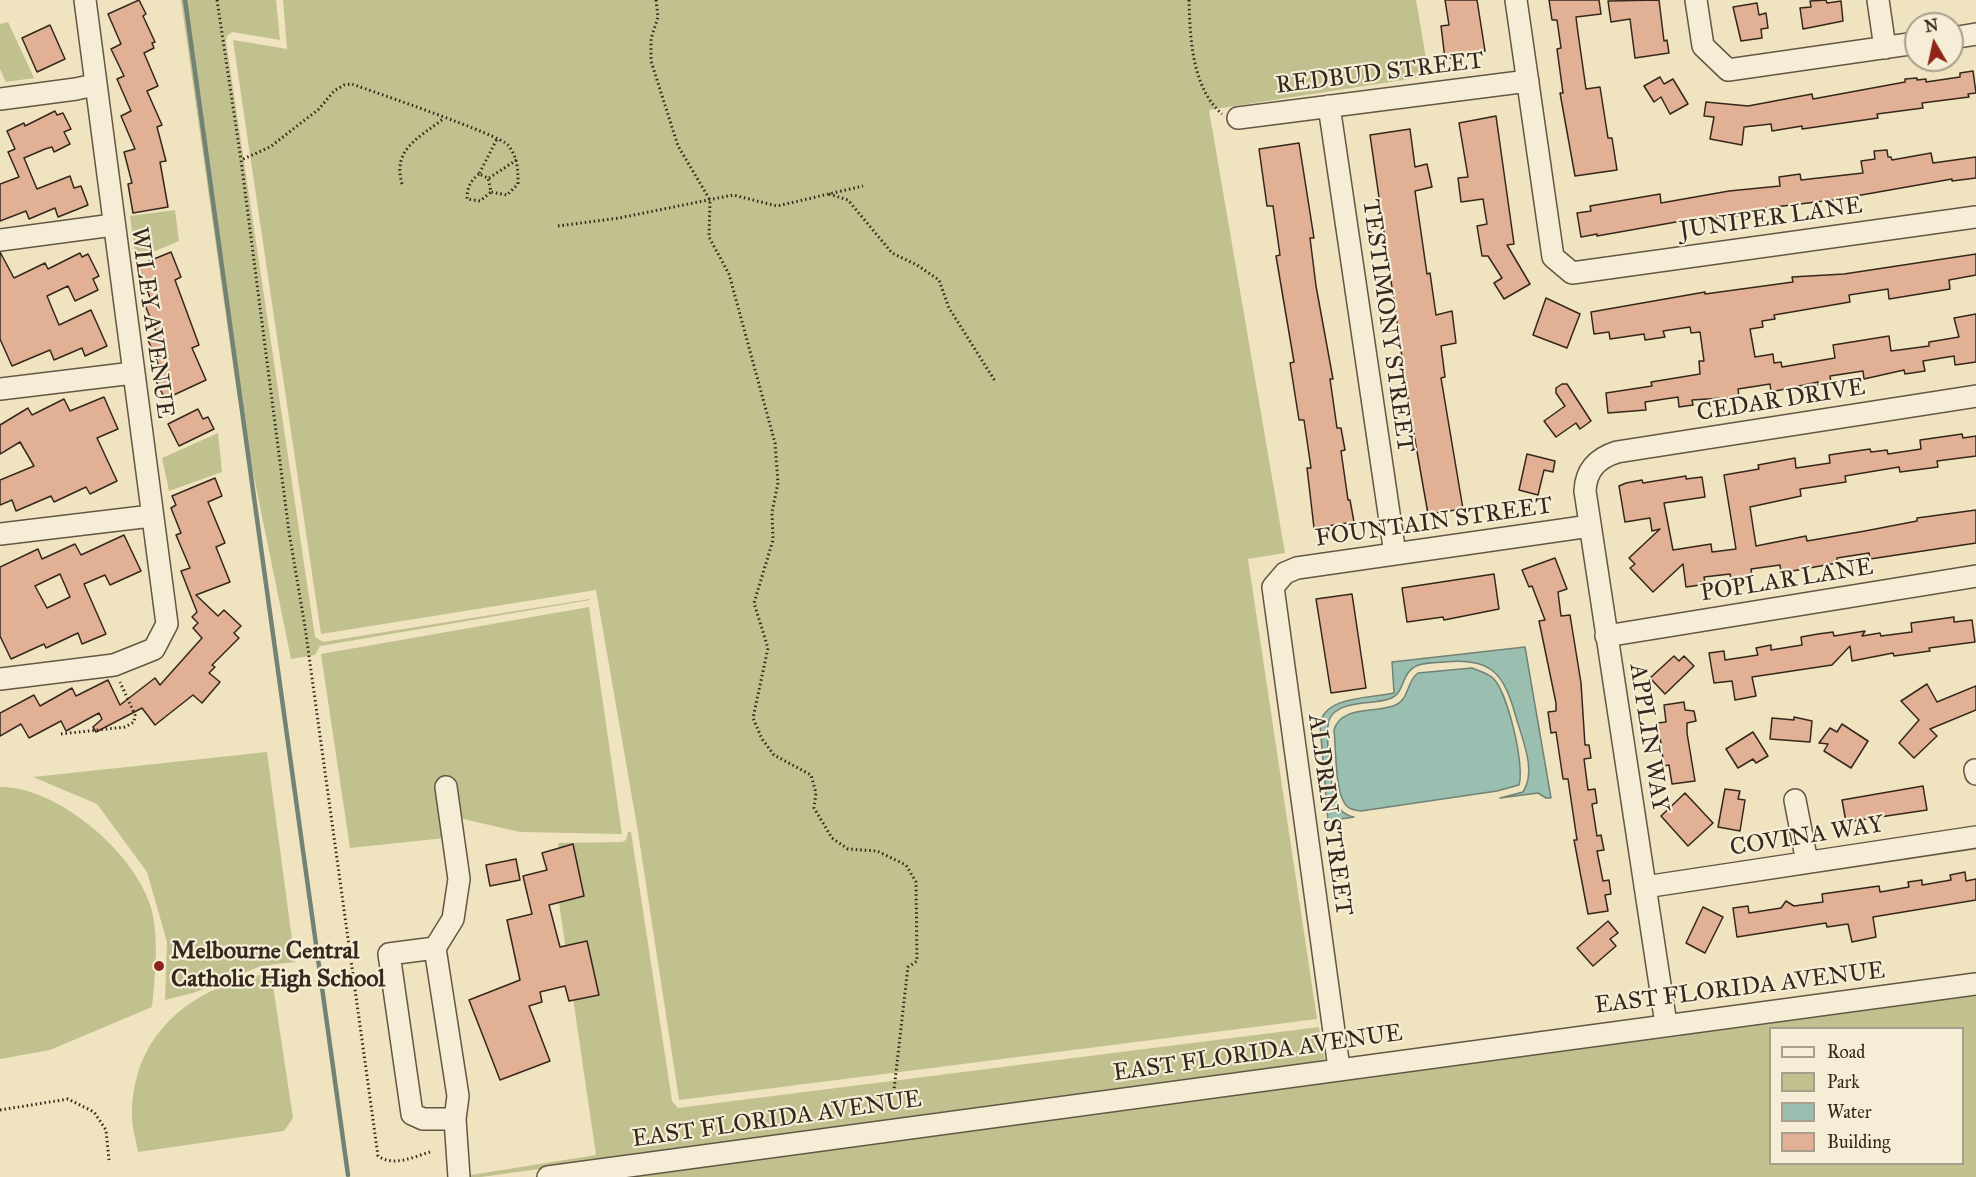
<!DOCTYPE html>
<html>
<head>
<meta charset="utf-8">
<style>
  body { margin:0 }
  #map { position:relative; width:1976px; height:1177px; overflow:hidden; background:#f0e3c0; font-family:"IM FELL Great Primer",serif }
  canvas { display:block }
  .legend { position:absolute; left:1769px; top:1027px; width:195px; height:138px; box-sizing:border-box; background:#f5edd6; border:2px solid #a89e8c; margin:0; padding:8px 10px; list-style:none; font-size:18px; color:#35271c }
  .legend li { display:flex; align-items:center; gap:12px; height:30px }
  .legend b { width:30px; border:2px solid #a89e8c }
  .north { position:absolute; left:1904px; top:12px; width:60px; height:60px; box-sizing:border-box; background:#f5edd6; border:2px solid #a89e8c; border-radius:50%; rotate:351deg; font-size:16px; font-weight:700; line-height:24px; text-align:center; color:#35271c }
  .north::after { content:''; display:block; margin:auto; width:21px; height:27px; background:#8f2418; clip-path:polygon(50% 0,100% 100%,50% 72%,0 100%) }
</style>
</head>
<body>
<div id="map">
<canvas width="1976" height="1177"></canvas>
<ul class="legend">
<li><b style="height:8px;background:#f5edd6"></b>Road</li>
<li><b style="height:16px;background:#c0c18e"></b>Park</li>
<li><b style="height:16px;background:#9abeb0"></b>Water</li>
<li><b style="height:16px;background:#e1b095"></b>Building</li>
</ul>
<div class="north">N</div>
</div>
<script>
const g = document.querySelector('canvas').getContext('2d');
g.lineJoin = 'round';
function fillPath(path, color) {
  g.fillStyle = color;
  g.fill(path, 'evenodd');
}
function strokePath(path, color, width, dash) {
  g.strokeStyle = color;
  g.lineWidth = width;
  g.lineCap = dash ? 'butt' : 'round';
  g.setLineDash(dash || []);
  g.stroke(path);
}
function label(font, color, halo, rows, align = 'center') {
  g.font = font + ' "IM FELL Great Primer",serif';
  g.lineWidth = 4.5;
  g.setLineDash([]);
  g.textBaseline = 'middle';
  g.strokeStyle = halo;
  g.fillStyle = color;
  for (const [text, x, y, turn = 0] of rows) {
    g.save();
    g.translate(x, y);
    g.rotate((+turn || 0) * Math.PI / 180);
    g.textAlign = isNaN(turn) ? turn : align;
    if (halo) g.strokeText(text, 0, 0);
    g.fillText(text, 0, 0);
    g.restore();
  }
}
fillPath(new Path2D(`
  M181,0H276L280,40L232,32L227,36L226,41L315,637L323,642L590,599V600L320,646L315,655L291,659L237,393Z
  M283,0H1416L1429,76L1209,110L1285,553L1248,559L1317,1019L679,1100L638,832L596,590L321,634L233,40L287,49Z
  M8,22L34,78L6,82L0,69V24Z
  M175,210L179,241L136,259L130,216Z
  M218,433L222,472L169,491L162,458Z
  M589,607L622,834L520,832L463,819L453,778L436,784L445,838L350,848L321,654Z
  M267,752L295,962L261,966L193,993L165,1000L167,942L147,872L97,804L33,777Z
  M0,787C58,786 138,855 152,911C159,943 155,975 152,1007L50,1050L0,1059Z
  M628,832H631L672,1101L678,1108L1319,1027L1325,1061L481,1177H458L596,1155L553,862L560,861L558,843L622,842L626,840Z
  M271,973L293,1118L284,1131L138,1152C136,1140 132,1128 132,1116C132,1031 195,985 271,973Z
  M1976,984V1177H549ZM1770,1028H1962V1164H1770Z`), '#c0c18e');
const water = new Path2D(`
  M1525,647L1551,798H1546L1538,793L1500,798L1523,792C1537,771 1522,739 1516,717C1504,674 1492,657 1444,662C1435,663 1420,662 1413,668C1401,675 1405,694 1389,699C1372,705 1340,700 1330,718C1324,729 1331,797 1339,808C1343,813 1348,816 1354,817L1328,821L1320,725C1323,696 1371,698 1394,693L1392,662Z
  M1472,668C1479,671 1487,673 1493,678C1508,693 1525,766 1519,785L1497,791L1361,811C1354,810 1347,809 1344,802C1335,788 1336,747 1334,730C1341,706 1373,713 1393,706C1410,701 1406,681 1418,673Z`);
fillPath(water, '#9abeb0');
strokePath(water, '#728275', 1.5);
strokePath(new Path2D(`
  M185,0L348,1175`), '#728275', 4.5);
const building = new Path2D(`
  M139,0L146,14L143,16L155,42L152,43L154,48L144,53L158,86L147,91L162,125L157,127L166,161L160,162L168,207L133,213L128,184L132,183L124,152L135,149L121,116L131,111L117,79L124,76L111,49L121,44L108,14Z
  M1445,0H1477L1485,51L1445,59L1441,26L1449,25Z
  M1549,0H1599L1601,14L1576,17L1578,33L1586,89L1600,87L1608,138H1612L1617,170L1575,176L1560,93H1563L1557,49L1561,48L1557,20H1552Z
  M1659,0L1664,41L1667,40L1669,53L1635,58L1630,19L1611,22L1608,1Z
  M1826,0L1827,3L1841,1L1843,21L1803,29L1800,8L1811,7L1810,1Z
  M1757,3L1759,15L1766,13L1768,28L1761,29L1762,38L1741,41L1733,7Z
  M50,25L65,59L37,72L22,38Z
  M1973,71L1976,93L1968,94L1969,97L1922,103L1923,108L1877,114L1878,118L1802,129V126L1772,131L1771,124L1744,127L1742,145L1710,139L1714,117L1704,116L1706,102L1748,106L1812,94L1813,99L1905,82V79L1917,78V80L1926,79V82L1960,77V73Z
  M1660,77L1664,84L1673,79L1688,104L1670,114L1661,97L1654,102L1644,86Z
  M55,111L57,115L63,113L71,129L64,132L70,144L54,152L52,147L45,149L24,158L37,189L70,176L74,188L81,186L88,205L58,217L55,208L29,219L26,211L0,221V184L19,177L8,152L15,149L7,131L24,123L25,126Z
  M1496,116L1514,244L1507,245L1530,284L1504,299L1494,283L1502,278L1488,256H1482L1477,226L1487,224L1483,199L1461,202L1458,178L1468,177L1459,123Z
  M1410,129L1415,167L1427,164L1432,187L1415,191L1427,274L1430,273L1436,315L1452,311L1456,343L1441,346L1445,377L1441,378L1463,509L1428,514L1409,406L1370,135Z
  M1299,143L1314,238H1310L1316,286L1333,379H1330L1337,428H1341L1345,450L1341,451L1348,500H1350L1354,522L1314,528L1307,468H1311L1304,420H1299L1290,363L1294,362L1276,256L1280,255L1273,206H1267L1259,149Z
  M1887,150L1888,157H1891L1892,160L1931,153L1933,163L1976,157V178L1952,181V179L1833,200L1758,209L1742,215L1693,221V219L1597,236V234L1581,237L1577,213L1591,211L1590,206L1660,194L1661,203L1729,191L1780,186L1779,177L1800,174L1801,180L1863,173L1861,161L1875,159L1874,151Z
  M0,252L14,278L45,263L48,269L80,253L82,257L88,254L99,276L93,279L98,290L75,301L68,286L47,296L59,325L91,310L107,346L85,356L82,348L54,360L50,350L12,366L0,339Z
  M171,252L181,277L175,280L199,345L192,348L206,380L165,399L154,377L162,373L148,340L158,336L144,303L151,300L137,266Z
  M1976,254V275L1949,280L1950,289L1889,299L1888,289L1849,295L1850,302L1774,315L1775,319L1762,321L1763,327L1750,329L1755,357L1773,354L1774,363L1781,362L1782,367L1835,358L1833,345L1889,336L1891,351L1929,346V342L1959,337L1954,318L1976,314V362L1955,365L1954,356L1923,361L1925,371L1905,374L1904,370L1864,379L1863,371L1830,376L1831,383L1818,385V382L1771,392L1770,384L1738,389L1739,397L1692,400L1693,405L1679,407L1678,397L1645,402L1646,410L1608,413L1606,393L1652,386L1651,382L1700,374L1699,361H1704L1700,332L1691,333L1690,327L1663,331L1665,337L1645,340L1644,334L1610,339L1609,332L1594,334L1591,312L1705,292V294L1793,282L1792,277L1844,274Z
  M1546,298L1580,314L1567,348L1533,335Z
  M1562,384H1567L1591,421L1580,429L1576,423L1556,437L1544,421L1565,406L1556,393V388Z
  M104,397L118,429L97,438L117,481L90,494L86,487L54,502L51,496L16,511L12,500L0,505V480L34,466L20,442L0,454V425L28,408L32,415L64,399L70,411Z
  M198,409L203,419L208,417L214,429L179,446L168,424Z
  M1962,434L1963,438L1976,436V456L1937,461L1938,467L1900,472L1899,467L1845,476L1846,482L1800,489L1801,496L1750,507L1756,546L1806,536L1807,541L1865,531L1917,521V518L1976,510V543L1870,559L1869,553L1837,558V563L1781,573L1780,565L1751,569L1752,576L1731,579L1730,574L1704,577L1705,582H1700V585L1686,587L1683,564L1653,592L1630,568L1635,564L1629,558L1660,529L1652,531L1650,518L1625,522L1619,486L1626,483L1642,480L1643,483L1686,476V479L1702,477L1705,497L1664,503L1673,550L1711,544L1712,552L1736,549L1724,475L1759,469L1758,465L1795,458L1796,468L1830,463L1829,455L1842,453L1870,449L1871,452L1887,450L1888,454L1921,449L1920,440Z
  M1527,454L1555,461L1553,472L1544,470L1538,495L1519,490Z
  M215,478L222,496L208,502L225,543L216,547L230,582L196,595L218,616L224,610L241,626L234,633L239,638L212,665L215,667L209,673L220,682L202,703L193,695L155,725L142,708L96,732L93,727L102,719L99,713L66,731L61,721L29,738L21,724L0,736V713L34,695L40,706L72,688L76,696L108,680L120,705L155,678L160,685L202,638L193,628L198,623L192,617L197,612L181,571L190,568L176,535L181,533L171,508L176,505L172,496Z
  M124,535L141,571L110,585L105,575L84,584L106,634L82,644L78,633L46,648L44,644L11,659L0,636V567L38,549L42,559L75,544L81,555ZM60,574L70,597L47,608L35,586Z
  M1555,558L1567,589L1558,592L1561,616L1570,615L1581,683L1585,745H1589L1591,758L1584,759L1588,790L1595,789L1597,803L1592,804L1597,836L1601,835L1604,850L1597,851L1603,881L1609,880L1611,894L1605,895L1608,911L1588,914L1574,840H1577L1568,779H1563L1556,732L1551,733L1548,712L1556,711V703L1539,621L1545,620L1532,586L1529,587L1522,570Z
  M1494,574L1499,609L1444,620L1443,617L1407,622L1402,588Z
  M1352,594L1366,688L1331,693L1316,599Z
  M1954,617V622L1972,620L1975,642L1929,648L1930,651L1894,656L1893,653L1852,661L1850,646L1832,665L1752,677L1756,696L1735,700L1732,681L1714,683L1709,653L1724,651L1725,660L1758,655L1756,648L1771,645V650L1802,645L1801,637L1818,634L1833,632L1834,636L1865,631L1862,636L1880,633L1881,636L1912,632L1911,623Z
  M1674,656L1679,661L1684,656L1694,666L1665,694L1650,678Z
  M1927,684L1937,702L1976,686V710L1930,729L1937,736L1914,758L1899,743L1919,720L1901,701Z
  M1684,702L1685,710L1694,711L1696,721L1687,723V733L1695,781L1672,784L1669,765L1664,766L1658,723L1666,722L1664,705Z
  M1794,717L1812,721L1810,742L1770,739L1772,718L1794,720Z
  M1842,724L1868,741L1851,768L1824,751L1828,744L1819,743L1830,728L1837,732Z
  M1753,732L1768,756L1756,763L1753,759L1738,768L1726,749Z
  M1923,786L1927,810L1846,822L1842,800Z
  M1725,789L1740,791L1738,799L1745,800L1740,831L1718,827Z
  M1685,793L1713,823L1688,846L1661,816Z
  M573,844L584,896L549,905L560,947L587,941L599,995L569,1001L565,986L540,992L542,1002L529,1006L550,1061L500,1080L469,1000L520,980L507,920L532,914L523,876L547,870L542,853Z
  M516,859L520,880L490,886L486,865Z
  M1965,872L1966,881L1976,879V900L1873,917L1876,937L1852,942L1848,924L1827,927L1826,923L1737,937L1733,908L1748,906L1749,913L1781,908L1786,901L1794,906L1823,902L1822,894L1879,886L1880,892L1909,887L1908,882L1922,880V885L1951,880L1950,875Z
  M1703,907L1723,917L1705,953L1686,943Z
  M1608,921L1618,933L1610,939L1616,946L1593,966L1577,948Z`);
fillPath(building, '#e1b095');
strokePath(building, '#35271c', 1.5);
const minor = new Path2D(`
  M1516,0L1553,257L1572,273L1976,217
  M1696,0L1703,46L1728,70L1916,43
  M1878,0L1885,48
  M1952,38L1976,34
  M0,99L76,89L94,85
  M1329,106L1395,554
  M1238,118L1528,81
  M0,240L113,225
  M0,389L133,373
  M0,534L151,516
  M1606,636L1976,576
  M0,679L114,665L154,649L167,624L85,0
  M1975,770L1976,774
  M1795,800L1807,862
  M1645,887L1976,837
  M435,948L453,919L459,879L446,787
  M1666,1024L1585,491C1586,469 1598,458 1617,452L1976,396
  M1339,1068L1273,587L1285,573L1297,568L1590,526
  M455,1119H423L412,1114L389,954L435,948L458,1096L455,1119L459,1177
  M548,1177L1976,984`);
strokePath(minor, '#645645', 24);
strokePath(new Path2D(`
  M217,0L241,160
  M656,0L658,17L651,39V61L678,146L710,200L709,237L729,274L775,443L778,483L772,512L773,540L754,603L768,648L753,718L762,739L774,755L811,775L816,793L814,808L832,838L848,849L877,851L906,865L916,882L917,961L908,967L907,975L894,1090
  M1189,0C1190,38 1192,88 1222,114
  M479,174C470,181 467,188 467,199L480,201L491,192
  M489,178L518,159
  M402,184C392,149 419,138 443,119
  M829,194L848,200L892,253L917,265L939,280L949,308L995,381
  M558,226L619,218L733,195L777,206L863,186
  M61,734L125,727L134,722L135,715L120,682
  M0,1110L68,1099L94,1112L106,1130L109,1160
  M430,1152C413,1157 394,1167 378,1156L305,627L289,532L241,160L270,147L319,109L334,91L344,85L352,84C374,92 500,135 508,145C518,158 518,169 518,184L507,195L491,192L488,178L479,174L497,139`), '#35271c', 3, [1.5, 3]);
strokePath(minor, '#f5edd6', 21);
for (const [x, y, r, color] of [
  [159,966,6,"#8f2418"]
]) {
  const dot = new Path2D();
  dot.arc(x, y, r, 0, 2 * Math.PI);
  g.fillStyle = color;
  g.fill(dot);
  strokePath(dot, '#f5edd6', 2);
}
label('24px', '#35271c', '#f5edd6', [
  ["REDBUD STREET",1380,74,-7],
  ["JUNIPER LANE",1771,219,-8],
  ["WILEY AVENUE",151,323,82],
  ["TESTIMONY STREET",1387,326,82],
  ["CEDAR DRIVE",1781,401,-9],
  ["FOUNTAIN STREET",1434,523,-8],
  ["POPLAR LANE",1787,581,-9],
  ["APPLIN WAY",1648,738,81],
  ["ALDRIN STREET",1329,815,82],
  ["COVINA WAY",1807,837,-9],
  ["EAST FLORIDA AVENUE",1740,989,-7],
  ["EAST FLORIDA AVENUE",1258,1054,-8],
  ["EAST FLORIDA AVENUE",777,1120,-8]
]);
label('bold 24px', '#35271c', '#f5edd6', [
  ["Melbourne Central",171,952],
  ["Catholic High School",171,980]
], 'left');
</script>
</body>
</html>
